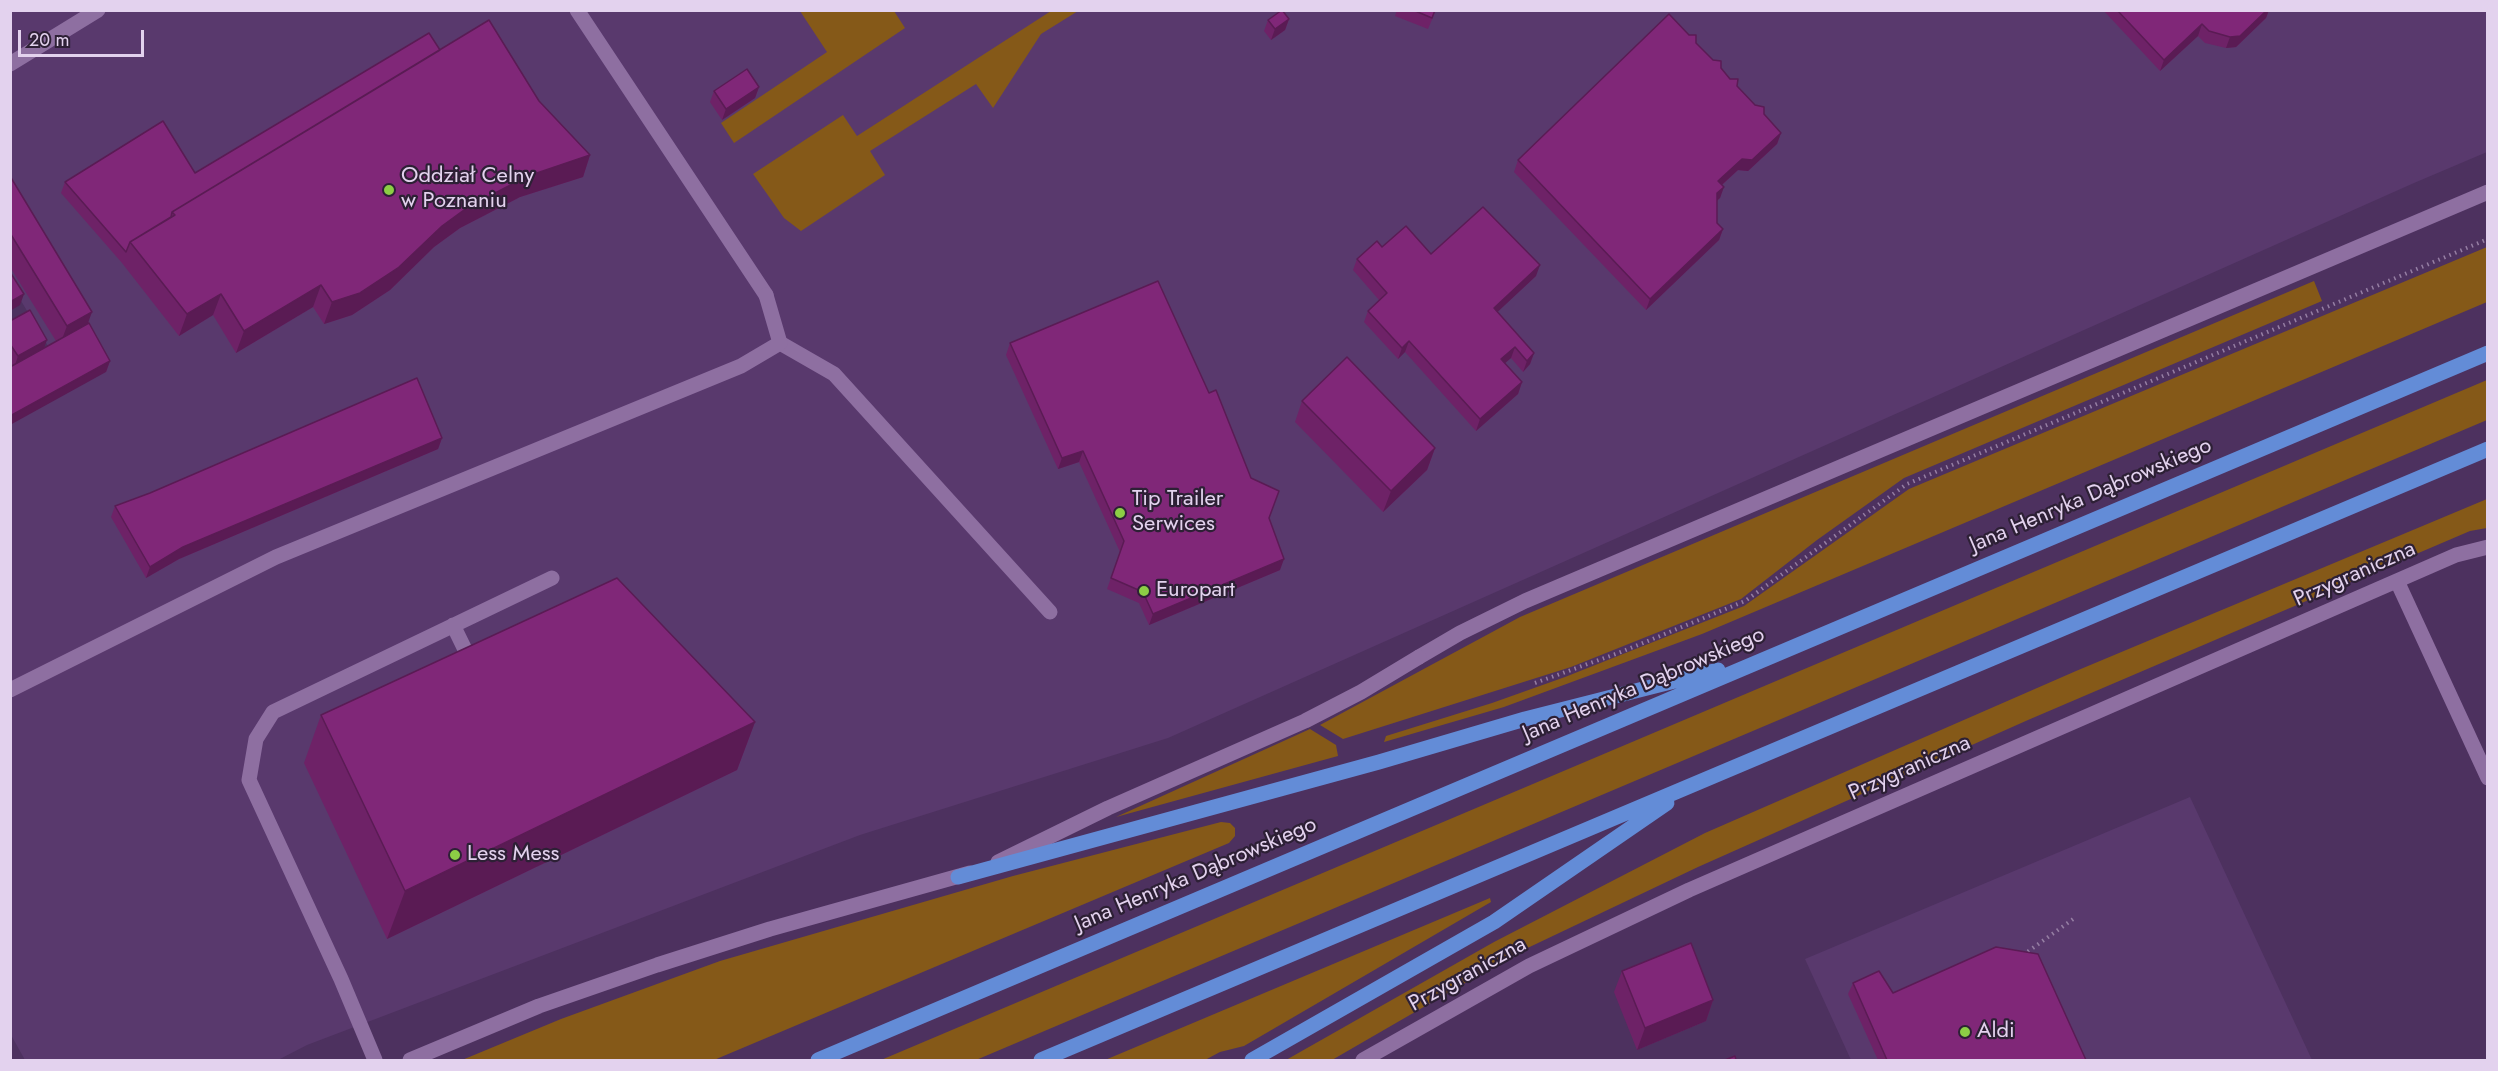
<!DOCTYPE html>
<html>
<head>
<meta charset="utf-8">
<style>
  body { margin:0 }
  #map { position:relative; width:2498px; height:1071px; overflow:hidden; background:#4d315f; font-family:Jost,sans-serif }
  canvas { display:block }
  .frame { position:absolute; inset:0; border:12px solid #e3d2ee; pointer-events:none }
  .scale { position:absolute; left:18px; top:30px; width:126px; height:27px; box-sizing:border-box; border:3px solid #e3d2ee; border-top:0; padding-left:8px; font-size:18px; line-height:21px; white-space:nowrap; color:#e3d2ee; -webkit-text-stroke:4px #2d2035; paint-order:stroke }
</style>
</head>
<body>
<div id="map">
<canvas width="2498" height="1071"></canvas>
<div class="frame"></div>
<div class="scale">20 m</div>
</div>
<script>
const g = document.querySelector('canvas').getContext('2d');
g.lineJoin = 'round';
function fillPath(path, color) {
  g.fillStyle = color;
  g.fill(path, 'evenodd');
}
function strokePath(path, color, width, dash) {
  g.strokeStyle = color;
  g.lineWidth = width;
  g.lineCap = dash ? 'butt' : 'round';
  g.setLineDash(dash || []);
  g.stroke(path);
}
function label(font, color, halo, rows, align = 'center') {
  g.font = font + ' Jost,sans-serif';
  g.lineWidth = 4.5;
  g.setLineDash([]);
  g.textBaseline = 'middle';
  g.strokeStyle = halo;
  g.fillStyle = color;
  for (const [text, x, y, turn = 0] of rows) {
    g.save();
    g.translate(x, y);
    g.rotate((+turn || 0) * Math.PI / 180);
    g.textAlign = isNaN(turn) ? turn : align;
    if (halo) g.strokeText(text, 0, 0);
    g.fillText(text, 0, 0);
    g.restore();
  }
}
fillPath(new Path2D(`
  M11,11H2487V152L2414,183L1168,738L860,835L307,1045L278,1060H25L11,1035V375L51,351L11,284Z
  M2190,797L2312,1060H1851L1805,959Z`), '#59396d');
fillPath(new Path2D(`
  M800,11H894L905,28L734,143L721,123L827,52Z
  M1051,11H1078L1041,34L993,108L976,84L870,151L885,175L801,231L784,218L753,174L843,115L857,136Z
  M2487,247V302L1702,634L1504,707L1384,742L1386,736L1492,703L1565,677L1744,606L1909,489Z
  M2314,281L2322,301L1904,478L1817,540L1741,599L1571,667L1343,739L1320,725L1520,617Z
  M2487,380V420L976,1060H881Z
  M2487,499V528L2470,531L2028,720L1698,867L1517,953L1332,1060H1286L1494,942L1705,833L2076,671Z
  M1310,729L1336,745L1338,756L1116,817Z
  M1221,822L1230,823L1235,828V836L1229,843L714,1060H462L561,1019L720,961L1013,876Z
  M1490,898L1491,902L1244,1046L1220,1052L1205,1060H1105Z`), '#855918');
strokePath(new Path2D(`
  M1535,683L1621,652L1745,601L1907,484L2488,239
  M2023,955L2076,917`), '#957ea3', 4, [1.5, 4.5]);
strokePath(new Path2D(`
  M577,10L766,295
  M10,64L98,10
  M780,343L834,374L1050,612
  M453,625L473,666
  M375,1060L341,979L249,780L256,739L273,712L552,578`), '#8e6fa1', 15);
strokePath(new Path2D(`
  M2397,581L2488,778
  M1419,657L1460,633L1525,601L2488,192
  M10,690L276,557L741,366L780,343L766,295
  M1363,1060L1529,966L1689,890L2456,555L2488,547`), '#8e6fa1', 15);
strokePath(new Path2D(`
  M998,862L1108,808L1305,721L1361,692L1419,657
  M410,1060L539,1006L657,965L770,929L970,873`), '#8e6fa1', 15);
strokePath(new Path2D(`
  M958,877L1379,762L1525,719L1718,670
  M818,1060L2488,353
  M1041,1060L2488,449
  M1252,1060L1494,922L1667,803`), '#638cd7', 15);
fillPath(new Path2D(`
  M1397,10H1436L1428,29L1395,16Z
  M2103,10H2269L2266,18L2236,47L2226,48L2205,43L2198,36L2160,71Z
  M1289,19L1285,30L1271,40L1264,31L1268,20Z
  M1696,43L1781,133L1777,144L1748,171L1738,170L1722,185L1720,198L1717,201V223L1723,229L1719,240L1646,310L1514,172L1518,160Z
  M440,50L539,101L590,155L583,177L520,197L460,228L434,247L390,290L352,315L324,324L313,307L236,353L213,315L179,336L122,263L61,193L65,182L195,173Z
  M759,87L755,98L722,120L710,102L714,91Z
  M10,176L89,323L110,361L106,372L13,366L10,362V321L44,348L56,341L10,267Z
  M1382,247L1431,254L1536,276L1497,312L1534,353L1530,364L1523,372L1511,358L1505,363L1522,382L1518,394L1476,431L1405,352L1398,359L1364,322L1368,311L1379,300L1353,270L1357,259Z
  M1010,343L1209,393L1251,478L1269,518L1280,570L1149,625L1139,603L1107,589L1120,552L1079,462L1058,469L1006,355Z
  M1302,401L1435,448L1427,470L1383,512L1295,422Z
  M442,438L438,449L179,559L146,578L111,517L115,506Z
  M321,715L755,722L737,770L387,939L304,763Z
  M1622,971L1713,1000L1706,1021L1637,1050L1614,992Z
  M1853,983L1893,993L2086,1060H1878L1848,994Z`), '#6e2267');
fillPath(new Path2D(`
  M2267,10H2269L2266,18L2236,47L2226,48L2230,37Z
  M1289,19L1285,30L1271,40L1275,29Z
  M2202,24L2198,36L2160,71L2164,60Z
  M759,87L755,98L722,120L726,109Z
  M1781,133L1777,144L1748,171L1738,170L1714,192L1718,181L1742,159Z
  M590,155L583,177L520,197L460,228L434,247L390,290L352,315L324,324L332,302L468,207L528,176Z
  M1724,187L1720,198L1713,204L1717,193Z
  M1723,229L1719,240L1646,310L1650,299Z
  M1540,265L1536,276L1490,319L1494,308Z
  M321,285L313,307L236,353L244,331Z
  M24,294L20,305L10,311V302Z
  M221,294L213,315L179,336L187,314Z
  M92,312L84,334L59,347L67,326Z
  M47,340L43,351L14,368L18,356Z
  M1409,341L1405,352L1398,359L1402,348Z
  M1515,347L1511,358L1497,370L1501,359Z
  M1534,353L1530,364L1523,372L1527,361Z
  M110,361L106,372L10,425V416Z
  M1522,382L1518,394L1476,431L1480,419Z
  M442,438L438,449L179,559L146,578L150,567L183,547Z
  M1435,448L1427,470L1383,512L1391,491Z
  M1083,451L1079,462L1058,469L1062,458Z
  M1284,559L1280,570L1149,625L1153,614Z
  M755,722L737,770L387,939L405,891Z
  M1713,1000L1706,1021L1637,1050L1645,1028Z`), '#5a1b54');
const building = new Path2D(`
  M1282,10L1289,19L1275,29L1268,20Z
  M1413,10H1435L1432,18Z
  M2117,10H2267L2240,36L2230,37L2209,31L2202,24L2164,60Z
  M1669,14L1689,35H1696V43L1713,60L1721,61V68L1730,79H1738L1737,86L1755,105L1764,107V114L1781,133L1752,160L1742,159L1718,181L1724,187L1717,193V223L1723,229L1650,299L1518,160Z
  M489,20L539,101L590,155L528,176L468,207L442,226L398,268L360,293L332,302L321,285L244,331L221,294L187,314L130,242L175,215L172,212Z
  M429,33L440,50L172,212L171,217L130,242L126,252L65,182L163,121L195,173Z
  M747,69L759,87L726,109L714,91Z
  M10,176L92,312L67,326L10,233Z
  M1483,207L1540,265L1494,308L1534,353L1527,361L1515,347L1501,359L1522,382L1480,419L1409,341L1402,348L1368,311L1387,293L1357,259L1377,241L1382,247L1406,226L1431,254Z
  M10,272L24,294L10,302Z
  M1158,281L1209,393L1216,390L1251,478L1279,491L1269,518L1284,559L1153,614L1143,592L1111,578L1124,541L1083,451L1062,458L1010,343Z
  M30,310L47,340L18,356L10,344V321Z
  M89,323L110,361L10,416V367Z
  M1347,357L1435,448L1391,491L1302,401Z
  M417,378L442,438L183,547L150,567L115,506L150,493Z
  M617,578L755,722L405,891L321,715Z
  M1691,943L1713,1000L1645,1028L1622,971Z
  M1996,947L2038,954L2086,1060H1887L1853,983L1879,971L1893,993Z
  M1735,1056L1736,1060H1725Z`);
fillPath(building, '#802778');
strokePath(building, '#5a1b54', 1.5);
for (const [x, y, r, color] of [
  [389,190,6,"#8cce45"],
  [1120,513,6,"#8cce45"],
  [1144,591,6,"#8cce45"],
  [455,855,6,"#8cce45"],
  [1965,1032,6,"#8cce45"]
]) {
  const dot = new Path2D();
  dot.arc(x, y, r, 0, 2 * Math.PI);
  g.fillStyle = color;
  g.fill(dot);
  strokePath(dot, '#2d2035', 2);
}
label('22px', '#e3d2ee', '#2d2035', [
  ["Oddział Celny",401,177],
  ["w Poznaniu",401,202],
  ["Tip Trailer",1132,500],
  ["Serwices",1132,525],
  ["Europart",1156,591],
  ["Less Mess",467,855],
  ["Aldi",1977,1032]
], 'left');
label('22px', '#e3d2ee', '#2d2035', [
  ["Jana Henryka Dąbrowskiego",2091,496,-23],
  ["Przygraniczna",2355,575,-24],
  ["Jana Henryka Dąbrowskiego",1644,685,-23],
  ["Przygraniczna",1910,769,-24],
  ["Jana Henryka Dąbrowskiego",1196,875,-23],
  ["Przygraniczna",1468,975,-29]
]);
</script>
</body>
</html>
